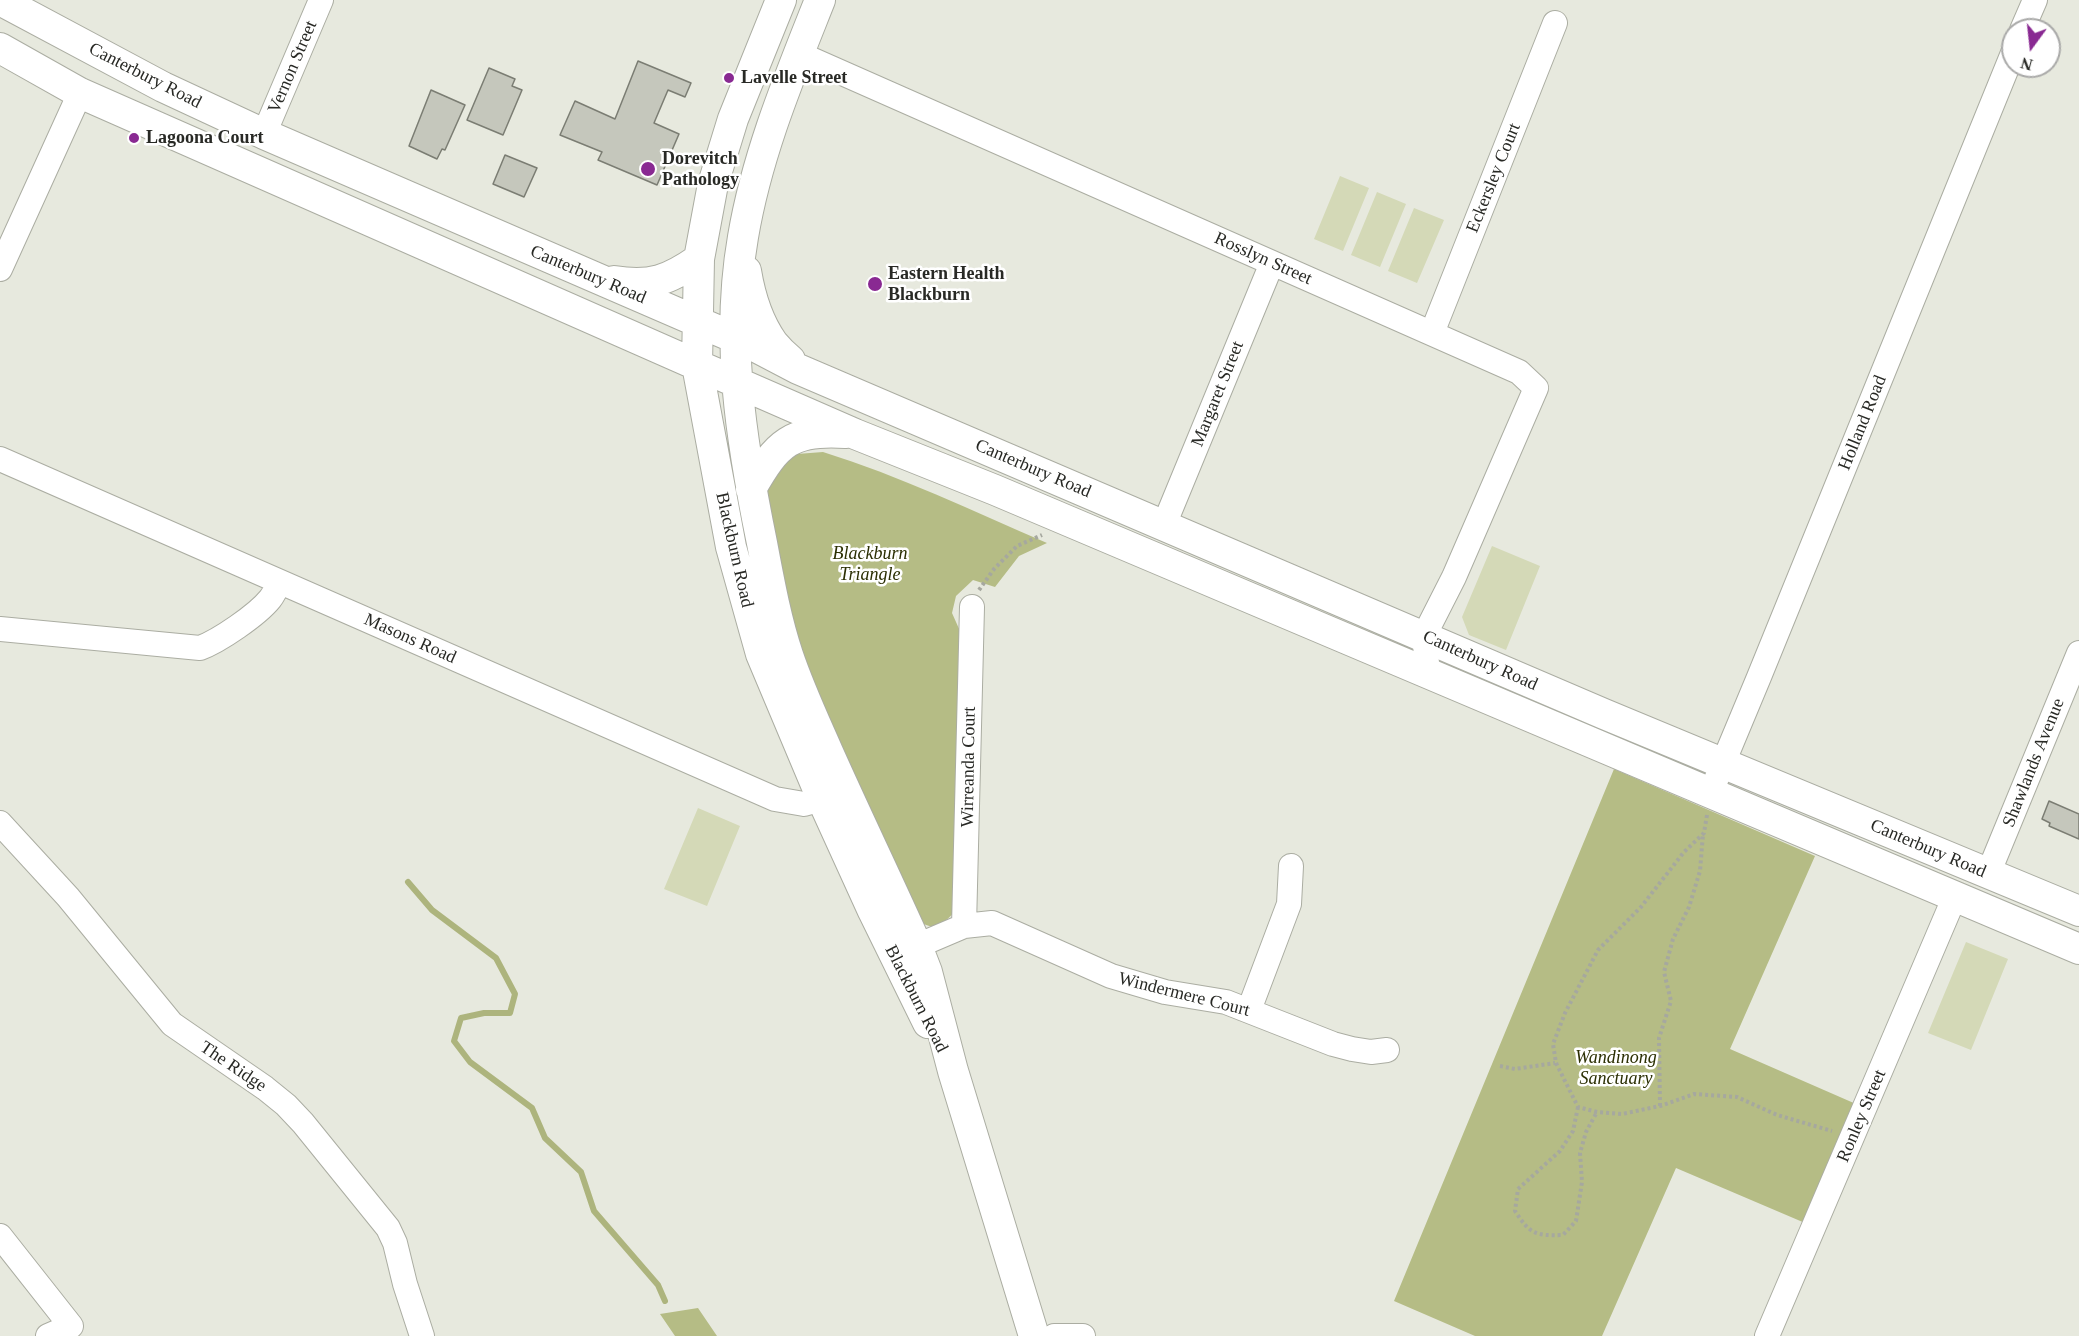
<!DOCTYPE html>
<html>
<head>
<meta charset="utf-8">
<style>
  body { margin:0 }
  #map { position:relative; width:2079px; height:1336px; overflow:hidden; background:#e7e9de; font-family:Georgia,serif }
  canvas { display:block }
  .north { position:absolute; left:2001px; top:18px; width:60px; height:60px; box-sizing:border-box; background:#fff; border:2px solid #a9a9a8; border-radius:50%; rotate:195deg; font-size:16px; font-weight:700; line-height:24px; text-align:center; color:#282925 }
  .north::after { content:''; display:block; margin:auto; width:21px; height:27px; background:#892992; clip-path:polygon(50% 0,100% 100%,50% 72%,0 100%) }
</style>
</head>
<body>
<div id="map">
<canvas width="2079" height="1336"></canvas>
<div class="north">N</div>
</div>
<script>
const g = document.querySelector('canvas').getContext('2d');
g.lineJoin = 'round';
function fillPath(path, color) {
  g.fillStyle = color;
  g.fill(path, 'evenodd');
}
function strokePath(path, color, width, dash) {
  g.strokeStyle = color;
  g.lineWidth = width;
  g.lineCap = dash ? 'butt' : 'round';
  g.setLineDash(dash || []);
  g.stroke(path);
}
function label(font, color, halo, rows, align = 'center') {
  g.font = font + ' Georgia,serif';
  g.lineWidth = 5;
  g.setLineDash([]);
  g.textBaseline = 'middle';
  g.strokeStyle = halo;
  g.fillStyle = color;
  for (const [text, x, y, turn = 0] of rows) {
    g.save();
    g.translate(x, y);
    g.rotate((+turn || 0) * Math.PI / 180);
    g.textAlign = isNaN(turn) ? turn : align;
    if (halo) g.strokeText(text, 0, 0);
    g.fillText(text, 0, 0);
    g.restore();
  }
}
fillPath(new Path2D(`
  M1340,176L1369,188L1343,251L1314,239Z
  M1377,192L1406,204L1380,267L1351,255Z
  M1414,208L1444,220L1417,283L1388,271Z
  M1492,546L1540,566L1506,650L1469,635L1462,617Z
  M698,808L740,826L707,906L664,889Z
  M1966,942L2008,959L1971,1050L1928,1033Z`), '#d4d9b7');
fillPath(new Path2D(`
  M823,452C900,476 973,511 1047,543L1019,556L995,587L973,580L956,596L952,613L960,631L959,907C943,924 937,934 915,919L791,629L771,543L766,480L784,455Z
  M1614,769L1815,856L1730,1049L1856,1104L1805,1223L1676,1168L1602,1336H1475L1394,1301Z
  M698,1308L717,1336H675L660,1314Z`), '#b5bc85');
strokePath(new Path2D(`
  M408,882L432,910L496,958L515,994L510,1013H484L461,1018L454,1041L470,1062L532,1108L545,1138L581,1172L594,1211L658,1285L665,1301`), '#adb47d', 6);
const building = new Path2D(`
  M638,61L691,83L685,97L668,90L654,123L679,134L657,185L598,160L602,152L560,135L575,101L615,119Z
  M489,68L515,79L512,86L522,90L503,135L467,120Z
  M431,90L465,105L445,150L442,149L437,159L409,146Z
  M505,155L537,168L524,197L493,184Z
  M2049,801L2079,814V839L2049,826L2050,823L2042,819Z`);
fillPath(building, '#c5c7bc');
strokePath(building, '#7b7d73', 1.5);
const minor = new Path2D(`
  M2022,30L2035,0
  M797,53L1519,372L1536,388L1454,577L1424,636L1428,672
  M264,134L321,0
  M0,269L80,93
  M1432,333L1555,23
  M0,459L775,799L804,804L822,799
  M1164,525L1272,263
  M0,629L200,648C219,641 257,615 270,599C274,594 277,587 279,582
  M1711,792L1759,677L2013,53
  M0,823L68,897L172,1024L265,1088L286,1105L303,1123L388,1228L395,1243L405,1284L422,1336
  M1988,874L2079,653
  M964,926L972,607
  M917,946L964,926L992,923L1111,976L1165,992L1226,1002L1333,1044L1352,1049L1371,1052L1387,1050
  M1249,1010L1289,904L1291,866
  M0,1236L71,1326L48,1336
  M1054,1336H1083
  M1767,1336L1955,896`);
const major = new Path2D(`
  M0,0L163,87L264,134L756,347L798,369L1604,714L2079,911
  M781,0L733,119L713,184L699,259L697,365L731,547L761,654L822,799L873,911L928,1023
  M820,0C789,78 757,154 743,237C725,340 741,441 762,543C769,580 776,619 788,655C799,688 814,720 828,752C857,817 888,881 917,946L927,972L953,1071L1034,1336
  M0,48L80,93L697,365L855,434L995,490L2079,949
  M746,271C750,295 758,322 773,343C778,349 784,355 790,360
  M614,281C651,287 669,280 699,259
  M751,489C777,443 791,429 846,433`);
strokePath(minor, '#abada2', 26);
strokePath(major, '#abada2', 32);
strokePath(new Path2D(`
  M979,590L994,569L1017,546L1042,535
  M1707,815L1704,833L1684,852L1641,907L1598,950L1565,1013L1553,1044L1556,1063L1578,1107L1597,1112L1622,1114L1660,1106L1694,1094L1737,1097L1777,1115L1832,1131
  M1500,1066L1515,1069L1555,1063
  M1660,1106L1659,1038L1671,1001L1664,972L1673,939L1689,907L1700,871L1703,834
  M1578,1107L1573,1131L1560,1151L1518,1189L1515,1211C1530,1234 1535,1236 1563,1235L1576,1221L1582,1182L1580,1153L1586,1132L1597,1112`), '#a6a89f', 4, [3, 3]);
strokePath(minor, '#fff', 24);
strokePath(major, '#fff', 30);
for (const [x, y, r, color] of [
  [729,78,6,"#892992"],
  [134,138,6,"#892992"],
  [648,169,8,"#892992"],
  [875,284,8,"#892992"]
]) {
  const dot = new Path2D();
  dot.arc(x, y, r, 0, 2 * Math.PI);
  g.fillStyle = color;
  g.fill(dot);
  strokePath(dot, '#fff', 2);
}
label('18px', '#282925', '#fff', [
  ["Vernon Street",293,67,-67],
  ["Canterbury Road",145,76,27],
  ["Eckersley Court",1494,178,-68],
  ["Rosslyn Street",1263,259,24],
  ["Canterbury Road",588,275,23],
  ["Margaret Street",1218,394,-68],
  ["Holland Road",1863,423,-68],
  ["Canterbury Road",1033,469,23],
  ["Blackburn Road",734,550,77],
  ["Masons Road",410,639,24],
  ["Canterbury Road",1480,661,24],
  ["Shawlands Avenue",2034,763,-68],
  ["Wirreanda Court",969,767,-89],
  ["Canterbury Road",1928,849,23],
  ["Windermere Court",1184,995,14],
  ["Blackburn Road",916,999,63],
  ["The Ridge",233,1067,34],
  ["Ronley Street",1862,1116,-67]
]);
label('bold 18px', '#282925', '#fff', [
  ["Lavelle Street",741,78],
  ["Lagoona Court",146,138],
  ["Dorevitch",662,159],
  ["Pathology",662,180],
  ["Eastern Health",888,274],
  ["Blackburn",888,295]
], 'left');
label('italic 18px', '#2b2f03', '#fff', [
  ["Blackburn",870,554],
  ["Triangle",870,575],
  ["Wandinong",1616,1058],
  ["Sanctuary",1616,1079]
]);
</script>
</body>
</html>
